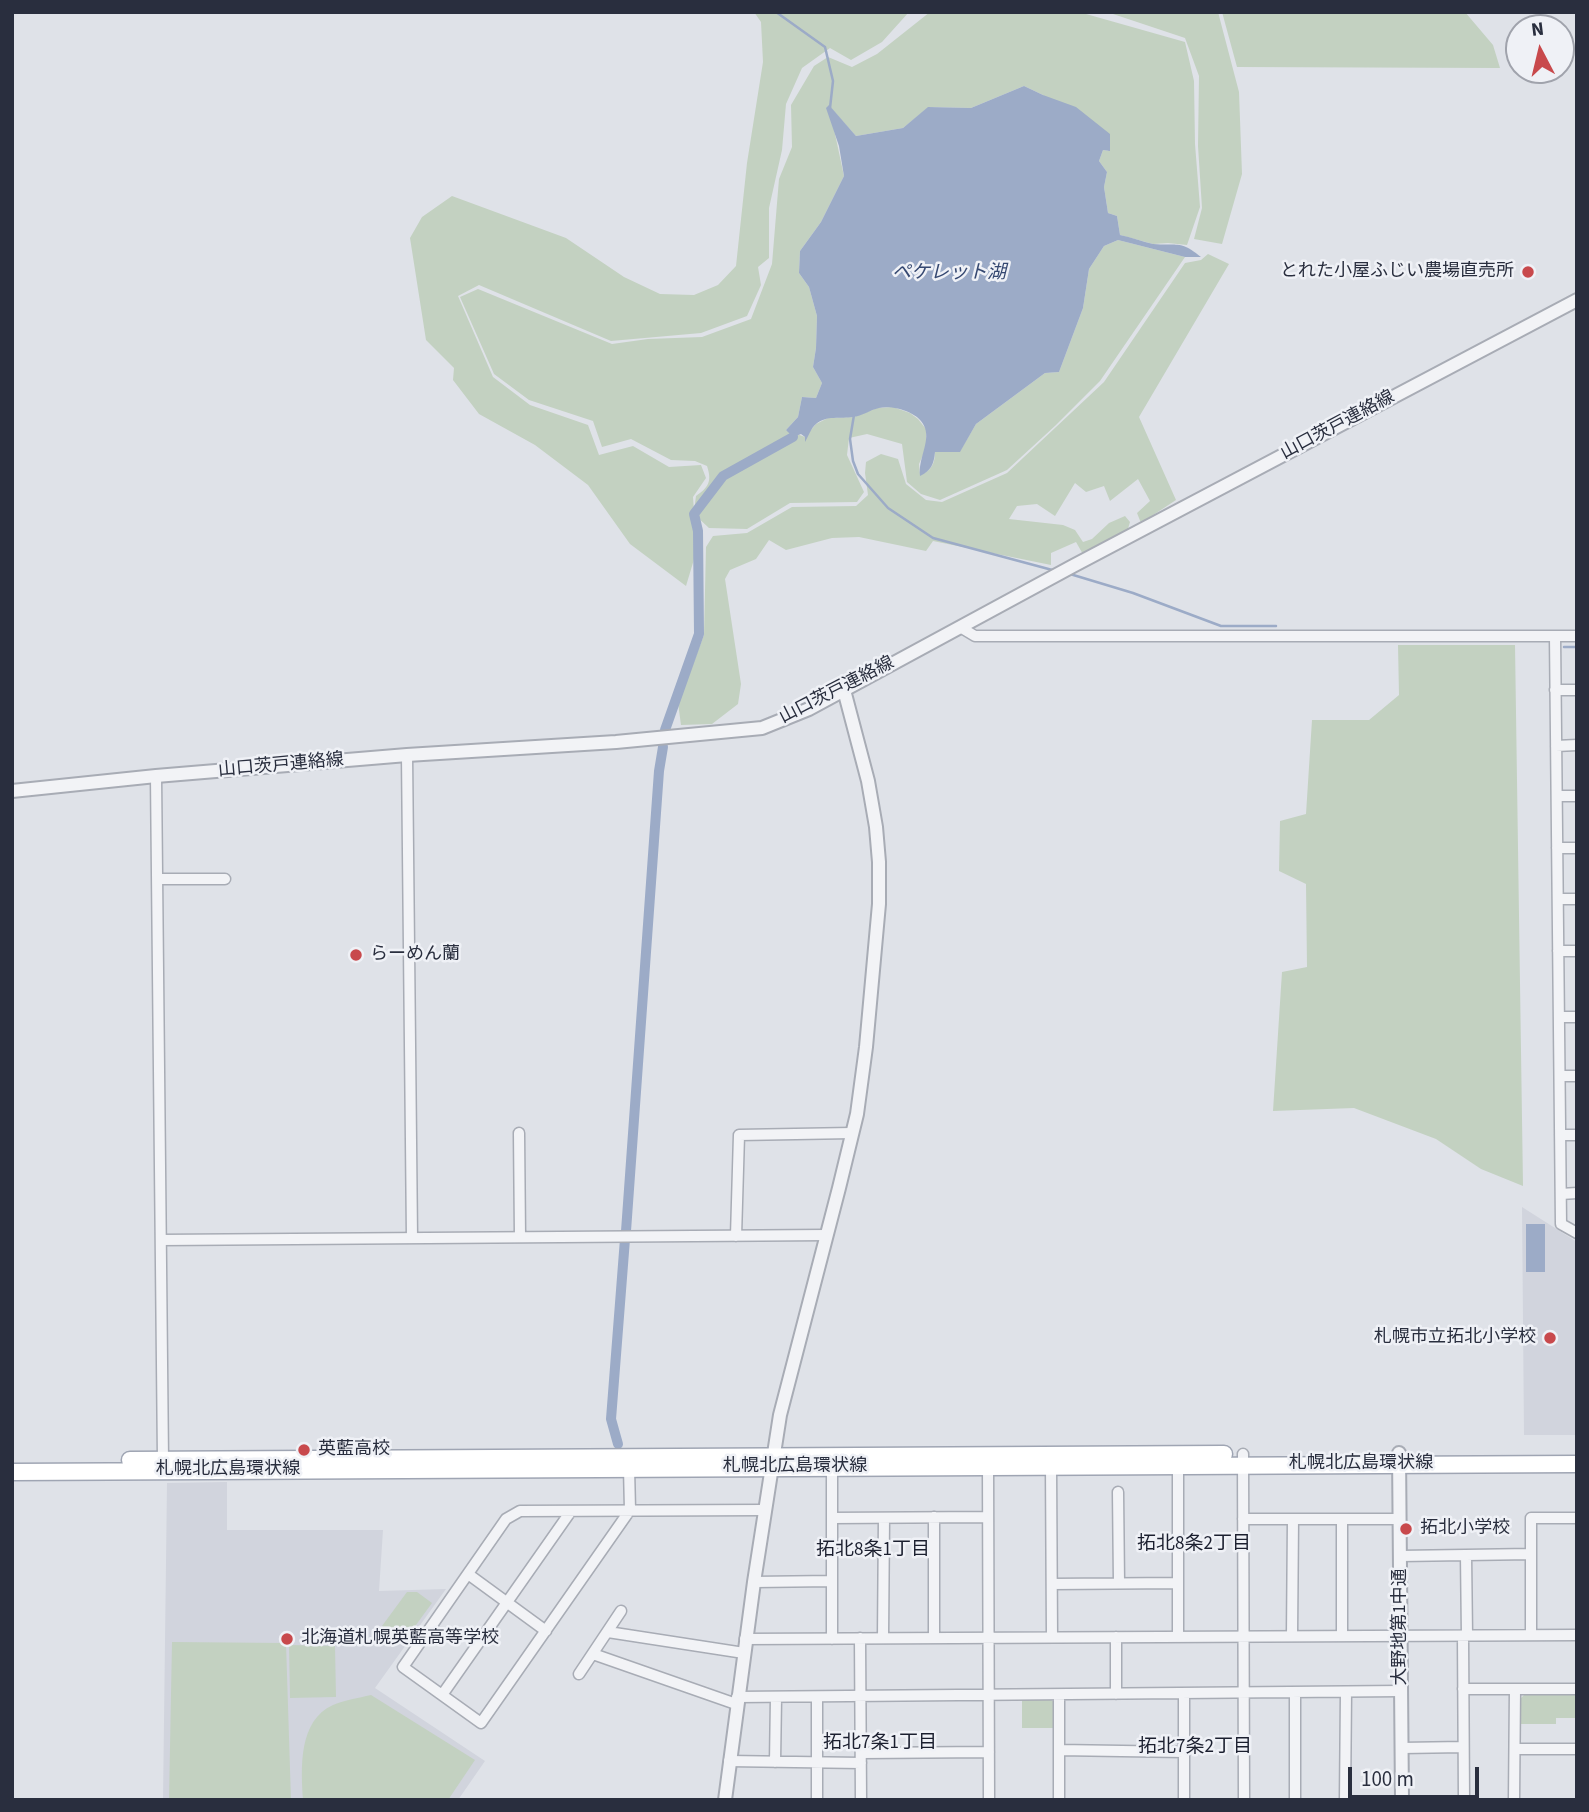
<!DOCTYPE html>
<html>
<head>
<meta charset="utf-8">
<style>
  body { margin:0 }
  #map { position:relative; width:1589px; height:1812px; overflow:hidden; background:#dfe2e8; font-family:"Source Sans 3",sans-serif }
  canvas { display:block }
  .frame { position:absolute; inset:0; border:14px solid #292e3e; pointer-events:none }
  .north { position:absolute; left:1505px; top:14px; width:70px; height:70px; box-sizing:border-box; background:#eff1f6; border:2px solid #a0a3ac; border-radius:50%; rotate:353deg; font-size:19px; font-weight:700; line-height:28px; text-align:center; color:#292e3e }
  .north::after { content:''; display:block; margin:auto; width:24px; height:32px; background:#c8494c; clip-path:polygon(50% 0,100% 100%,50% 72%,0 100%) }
  .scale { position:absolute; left:1348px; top:1767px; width:131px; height:32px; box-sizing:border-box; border:4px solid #292e3e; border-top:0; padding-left:9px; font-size:21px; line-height:24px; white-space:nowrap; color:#292e3e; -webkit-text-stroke:5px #eff1f6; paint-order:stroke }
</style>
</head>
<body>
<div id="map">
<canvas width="1589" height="1812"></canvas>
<div class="frame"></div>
<div class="north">N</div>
<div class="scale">100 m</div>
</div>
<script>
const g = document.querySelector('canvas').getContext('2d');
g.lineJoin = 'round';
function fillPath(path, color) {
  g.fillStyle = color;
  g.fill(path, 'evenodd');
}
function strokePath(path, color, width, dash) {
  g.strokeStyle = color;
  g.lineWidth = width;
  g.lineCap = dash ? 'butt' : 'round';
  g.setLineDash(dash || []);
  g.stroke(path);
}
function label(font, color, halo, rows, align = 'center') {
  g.font = font + ' "Source Sans 3","Noto Sans JP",sans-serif';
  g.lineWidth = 5;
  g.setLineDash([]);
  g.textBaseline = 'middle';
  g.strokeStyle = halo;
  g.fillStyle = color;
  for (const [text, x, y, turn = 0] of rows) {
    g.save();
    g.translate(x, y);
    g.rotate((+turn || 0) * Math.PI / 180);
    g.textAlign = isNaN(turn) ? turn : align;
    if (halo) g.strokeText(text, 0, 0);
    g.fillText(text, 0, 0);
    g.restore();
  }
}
fillPath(new Path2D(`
  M1522,1207L1577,1242V1435H1524Z
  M227,1482V1530H383L379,1591L446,1589L375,1688L485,1761L458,1800H163L167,1483Z`), '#d1d4dd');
fillPath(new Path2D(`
  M754,12H909L882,42L851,60L830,48L802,68L786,104L782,150L769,208V258L758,267L761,285L747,316L701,333L611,341L479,285L458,296L493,377L530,405L588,425L599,455L633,446L669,467L701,465L706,478L693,497L694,511L696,496C709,487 712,481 707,466L695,461L671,460L631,439L602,447L593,421L529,400L494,374L460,297L478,289L612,344L648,339L702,337L751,319L772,264L779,179L792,147L791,105L814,66L828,57L852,67L877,54L930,12H1079L1185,42L1194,81L1195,144L1200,207L1187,245L1168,243L1153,244L1120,235L1117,216L1108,213L1104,187L1107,172L1099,161L1103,150L1109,151L1043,95L1024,86L971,108L929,107L903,128L856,136L829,106L844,176L821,222L800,251L799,273L809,287L817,316L816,348L813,367L822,383L816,398L802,397L798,417L786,430L805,437L816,424L828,418L854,417L877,408L893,407L910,413L918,419L926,429V448L919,464L920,475C931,471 935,464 935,452L960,451L976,424L1045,373L1059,372L1083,308L1089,269L1104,246L1118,240L1185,257L1100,381L1056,425L1007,470L940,500L921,494L907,482L902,444L867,434L849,438L847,455L864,492L857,502L790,503L747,529L709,528L694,514L695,556L686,586L630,544L588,485L535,445L479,414L453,380L454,368L426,340L410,238L422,217L452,196L566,238L624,277L660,294L694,295L718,285L736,266L747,163L763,62L761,22Z
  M1107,12H1218L1239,92L1242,174L1222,244L1194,239L1202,208L1198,146L1199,76L1185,38Z
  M1222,12H1465L1493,45L1500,68L1237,67Z
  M1208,254L1229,264L1139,417L1176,500L1141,523L1137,513L1150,501L1138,479L1110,501L1104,486L1086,492L1075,483L1055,516L1037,504L1017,506L1009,519L1063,525L1075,530L1083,542L1092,539L1109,523L1125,516L1130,522L1127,532L1084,556L1076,542L1051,553V565L933,541L926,551L859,537L832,538L786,550L769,540L756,559L730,570L725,579L741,684L738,704L712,724L681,725L678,703L704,635L706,547L713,536L747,533L792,507L856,506L868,495L865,473L866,462L881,454L898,459L906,484L926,500L942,502L1007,473L1104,382L1185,263L1201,260Z
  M1398,645H1515L1523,1186L1481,1169L1436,1139L1354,1108L1273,1111L1282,972L1307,967L1306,884L1279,871L1280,821L1306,814L1312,720H1369L1399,695Z
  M407,1592H417L432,1603L405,1640L382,1626Z
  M172,1642L286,1643L291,1800H169Z
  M289,1645L335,1646L336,1697L290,1698Z
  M1576,1694L1577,1718H1556V1724H1521V1698L1524,1695Z
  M371,1695L475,1760L448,1800H303C301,1768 298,1721 333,1705C345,1700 358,1698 371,1695Z
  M1022,1699L1051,1700L1054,1702L1055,1728H1022Z`), '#c3d1c1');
fillPath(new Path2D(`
  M1024,86L1043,95L1076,107L1110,134V151L1103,150L1099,161L1107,172L1104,187L1108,213L1117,216L1120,235C1131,237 1143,242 1153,244C1178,246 1180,240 1201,257H1185L1118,240L1104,246L1089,269L1083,308L1059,372L1045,373L976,424L960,452H935C934,464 931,471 920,476C918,459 930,443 925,428C920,412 893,405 879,408C870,410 862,416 853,417C841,419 826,415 816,424C811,428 808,437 805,442V437L801,434L793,437L786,430L798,417L802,397L816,398L822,383L813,367L816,348L817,316L809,287L799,273L800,251L821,222L844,176L839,146L826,108L829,105L856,136L903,128L928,107L971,108Z
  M1526,1224H1545V1272H1526Z`), '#9cabc7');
strokePath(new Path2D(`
  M776,12L825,47L833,81L830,108
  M854,415L850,439L853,461L858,474L888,508L933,538L1056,571
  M1070,574L1133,593L1221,626H1276
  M1564,647H1577`), '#9cabc7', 2.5);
strokePath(new Path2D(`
  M665,730L699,634L698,531L694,514L723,476L793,437
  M626,1231L659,771L663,747
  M618,1444L611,1419L625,1239`), '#9cabc7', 10);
const minor = new Path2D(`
  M960,627L975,636H1577
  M1555,636L1561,1224L1577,1233
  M1555,690H1577
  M1556,746L1577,745
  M407,755L412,1238
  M156,776L163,1460
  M1557,796H1577
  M1557,848H1577
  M158,879H225
  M1558,899H1577
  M1558,951H1577
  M1559,1017H1577
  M1560,1076H1577
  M519,1133L520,1237
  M1560,1135H1577
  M1561,1194L1577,1193
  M736,1236L739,1135L852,1133
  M161,1240L827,1235
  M1243,1454L1244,1800
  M988,1464L989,1800
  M1051,1466L1052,1637
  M832,1467V1639
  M629,1468L630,1510L481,1723L403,1667L506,1519L520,1511L765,1510
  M1118,1492L1119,1583
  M832,1518L988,1517
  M1243,1519H1400
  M1342,1519V1636
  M1466,1555L1467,1636
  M1400,1556L1531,1554
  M468,1574L546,1631
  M754,1582L832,1581
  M1052,1584L1178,1583
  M608,1632L744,1653
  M1531,1635V1518H1577
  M1292,1636L1293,1519
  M1463,1636L1464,1800
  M1178,1637V1465
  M860,1638L861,1800
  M883,1638L884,1518
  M934,1638V1517
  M745,1639L1577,1635
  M593,1654L736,1704
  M579,1674L621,1611
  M1463,1689H1577
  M1295,1692V1800
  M1184,1693V1800
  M1116,1694V1637
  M442,1695L571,1511
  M737,1697L1401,1691
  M1402,1748L1463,1747
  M1515,1749H1577
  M1059,1750L1184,1752
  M861,1753L989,1752
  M729,1761L861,1763
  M775,1762L776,1698
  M817,1800V1698
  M1059,1800V1695
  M1345,1800L1346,1692
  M1514,1800L1515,1689`);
const tertiary = new Path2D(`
  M12,791L156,776L407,755L616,742L762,728L809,709L1073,566L1577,300
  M1399,1453L1402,1800
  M725,1800L754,1582L780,1415L839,1188L857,1114L866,1047L879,904V862L876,827L868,781L844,690`);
const primary = new Path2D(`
  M130,1460L1224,1454
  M12,1472L1577,1464`);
strokePath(minor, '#a8acb5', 13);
strokePath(tertiary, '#a8acb5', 16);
strokePath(primary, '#9fa5b3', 19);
strokePath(minor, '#f2f3f6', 10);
strokePath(tertiary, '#f2f3f6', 12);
strokePath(primary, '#fff', 16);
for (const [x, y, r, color] of [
  [1528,272,7,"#c8494c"],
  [356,955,7,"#c8494c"],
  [1550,1338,7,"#c8494c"],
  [304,1450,7,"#c8494c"],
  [1406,1529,7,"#c8494c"],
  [287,1639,7,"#c8494c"]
]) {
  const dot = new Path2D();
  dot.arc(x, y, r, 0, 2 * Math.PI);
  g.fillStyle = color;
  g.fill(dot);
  strokePath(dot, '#eff1f6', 2.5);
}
label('18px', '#292e3e', '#eff1f6', [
  ["とれた小屋ふじい農場直売所",1514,272,"right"],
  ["らーめん蘭",370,955],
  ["札幌市立拓北小学校",1536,1338,"right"],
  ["英藍高校",318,1450],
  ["拓北小学校",1420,1529],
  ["北海道札幌英藍高等学校",301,1639]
], 'left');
label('18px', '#292e3e', '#eff1f6', [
  ["山口茨戸連絡線",1338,426,-28],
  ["山口茨戸連絡線",837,691,-27],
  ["山口茨戸連絡線",281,766,-5],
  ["札幌北広島環状線",1361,1464],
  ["札幌北広島環状線",795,1467],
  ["札幌北広島環状線",228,1470],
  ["大野地第1中通",1401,1627,-90]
]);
label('italic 19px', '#354871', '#eff1f6', [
  ["ペケレット湖",949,274]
]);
label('19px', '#1b1f2f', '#eff1f6', [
  ["拓北8条2丁目",1194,1545],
  ["拓北8条1丁目",873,1551],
  ["拓北7条1丁目",880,1744],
  ["拓北7条2丁目",1195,1748]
]);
</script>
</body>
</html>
